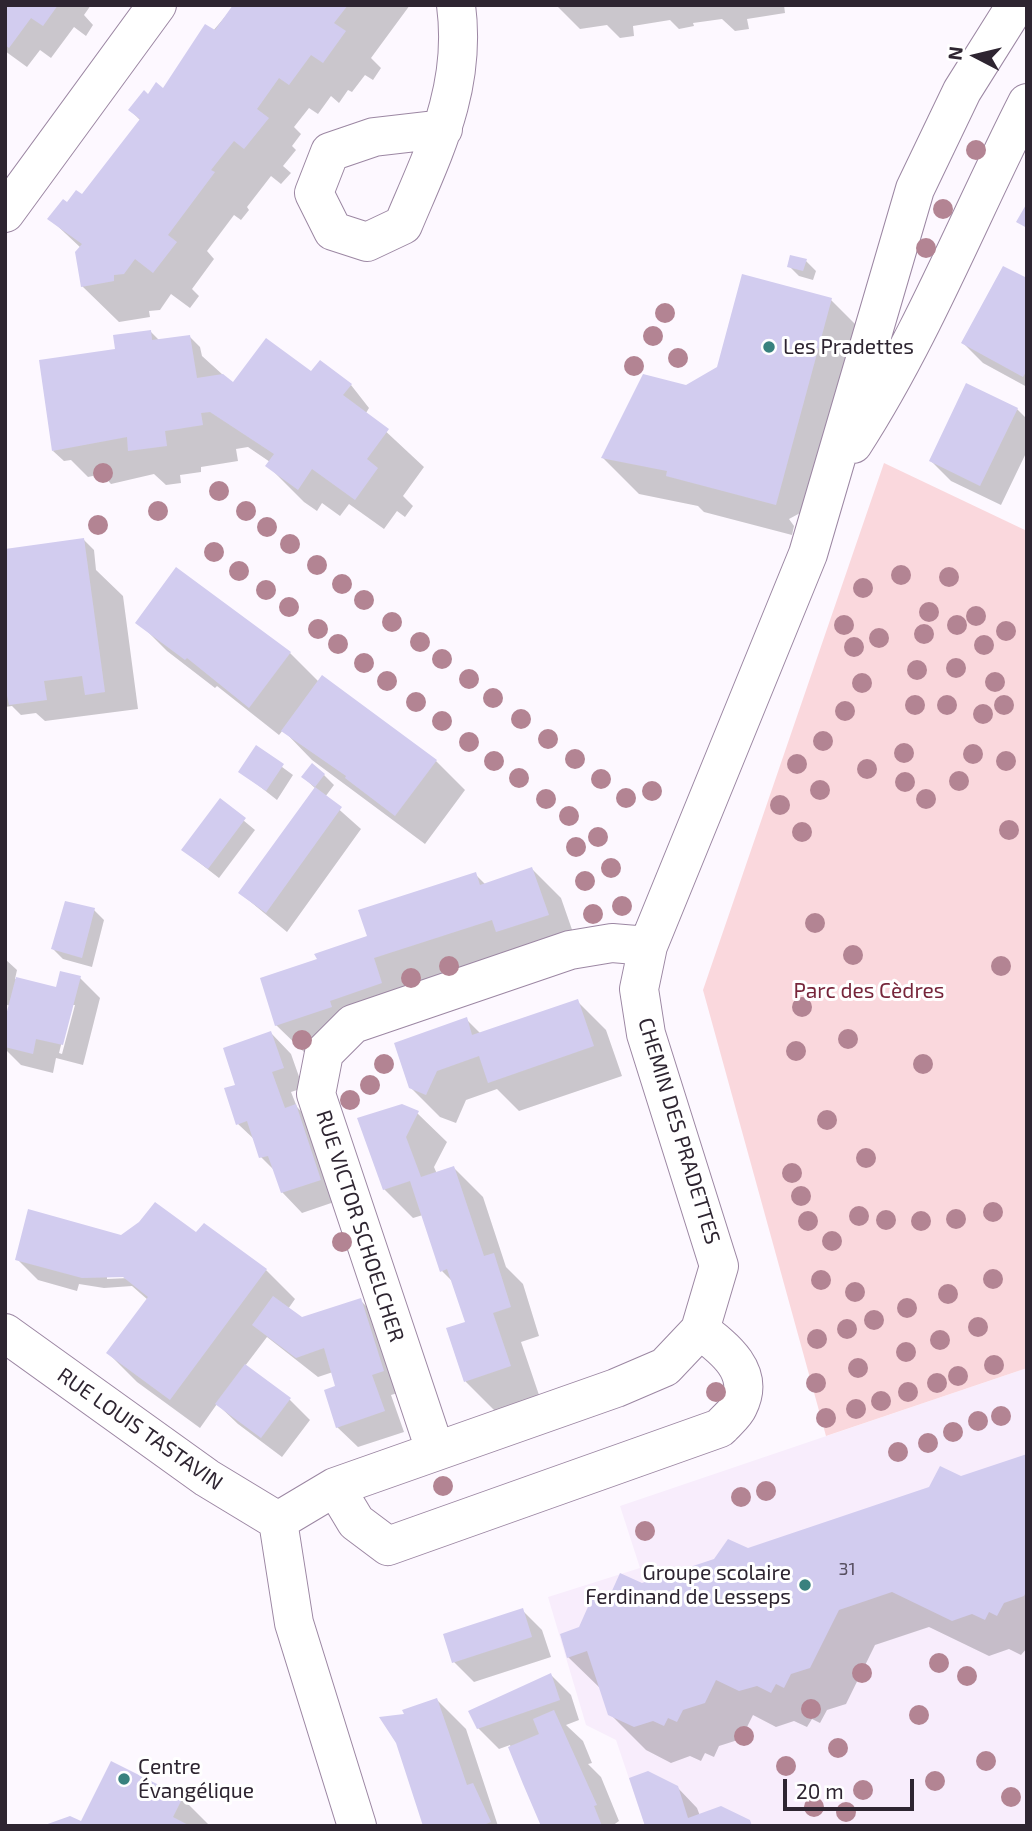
<!DOCTYPE html>
<html>
<head>
<meta charset="utf-8">
<style>
  body { margin:0 }
  #map { position:relative; width:1032px; height:1831px; overflow:hidden; background:#fdf8ff; font-family:"Exo 2",sans-serif }
  canvas { display:block }
  .frame { position:absolute; inset:0; border:7px solid #2e2531; pointer-events:none }
  .north { position:absolute; left:941px; top:21px; width:70px; height:70px; -webkit-text-stroke:5px #fff; paint-order:stroke; rotate:277deg; font-size:19px; font-weight:700; line-height:28px; text-align:center; color:#2e2531 }
  .north::after { content:''; display:block; margin:auto; width:24px; height:32px; background:#2e2531; clip-path:polygon(50% 0,100% 100%,50% 72%,0 100%) }
  .scale { position:absolute; left:783px; top:1779px; width:131px; height:32px; box-sizing:border-box; border:4px solid #2e2531; border-top:0; padding-left:9px; font-size:21px; line-height:24px; white-space:nowrap; color:#2e2531; -webkit-text-stroke:5px #fff; paint-order:stroke }
</style>
</head>
<body>
<div id="map">
<canvas width="1032" height="1831"></canvas>
<div class="frame"></div>
<div class="north">N</div>
<div class="scale">20 m</div>
</div>
<script>
const g = document.querySelector('canvas').getContext('2d');
g.lineJoin = 'round';
function fillPath(path, color) {
  g.fillStyle = color;
  g.fill(path, 'evenodd');
}
function strokePath(path, color, width, dash) {
  g.strokeStyle = color;
  g.lineWidth = width;
  g.lineCap = dash ? 'butt' : 'round';
  g.setLineDash(dash || []);
  g.stroke(path);
}
function label(font, color, halo, rows, align = 'center') {
  g.font = font + ' "Exo 2",sans-serif';
  g.lineWidth = 6;
  g.setLineDash([]);
  g.textBaseline = 'middle';
  g.strokeStyle = halo;
  g.fillStyle = color;
  for (const [text, x, y, turn = 0] of rows) {
    g.save();
    g.translate(x, y);
    g.rotate((+turn || 0) * Math.PI / 180);
    g.textAlign = isNaN(turn) ? turn : align;
    if (halo) g.strokeText(text, 0, 0);
    g.fillText(text, 0, 0);
    g.restore();
  }
}
fillPath(new Path2D(`
  M1027,1368V1826H645L616,1740L586,1725L548,1597L640,1568L620,1506Z`), '#f8edfc');
fillPath(new Path2D(`
  M884,463L1027,531V1368L826,1436L703,990Z`), '#fad8dd');
fillPath(new Path2D(`
  M5,5H91L84,15L93,25L86,36L74,27L51,58L40,50L27,67L5,51Z
  M235,5H410L371,58L381,68L373,80L365,75L352,92L348,90L339,103L331,96L318,114L309,108L294,127L301,134L292,146L296,150L283,166L291,173L281,184L271,176L247,207L249,210L241,220L234,215L207,251L214,259L192,289L199,296L190,308L171,294L160,310L149,311L150,317L119,322L82,286L81,248L50,219L82,197L141,121L130,110L148,96L163,90Z
  M556,5H784L785,13L747,19L749,29L735,31L722,19L693,23L694,26L679,29L670,20L633,26L634,36L620,38L607,25L580,29Z
  M806,261L816,271L813,280L799,276L789,266Z
  M1027,280V387L983,363L963,343Z
  M831,300L867,336L802,512L789,519L794,526L792,535L704,512L698,506L639,494L603,458L686,387Z
  M151,332L160,341L190,337L200,347L202,356L233,384L312,374L351,385L369,408L366,413L424,467L403,496L413,506L405,517L397,511L384,529L349,504L340,516L322,503L317,511L304,502L268,466L270,462L248,447L236,449L238,461L201,467V472L180,475L181,483L166,485L154,474L111,484L102,474L88,477L71,460L64,461L53,451L117,351Z
  M1017,409L1027,419V451L1001,505L951,481L931,461Z
  M84,540L94,550L96,570L123,596L138,709L45,721L36,713L21,715L12,706L5,707V551Z
  M138,622L290,653L319,682L436,761L465,790L425,844L312,760L283,730L279,735L217,686L215,688L167,651Z
  M256,748L293,775L277,800L240,771Z
  M324,775L334,785L325,797L361,829L287,932L240,893L316,789L303,777Z
  M220,801L255,830L219,878L183,850Z
  M532,869L561,898L577,944L306,1054L276,1025L319,960L369,937L475,874L486,885Z
  M94,910L104,920L92,967L63,959L53,949Z
  M5,959L17,970L15,979L58,989L80,978L100,998L83,1065L56,1058L53,1073L21,1065L5,1049V1026L10,1006L5,1004ZM71,1005H75L62,1054L59,1053Z
  M577,1001L606,1030L622,1076L519,1111L497,1089L466,1100L456,1123L440,1117L410,1087L466,1019L481,1034Z
  M271,1033L291,1054L303,1088L291,1092L297,1107L316,1127L340,1200L302,1213L282,1192L276,1172L261,1157L256,1141L238,1124L237,1086Z
  M417,1113L447,1142L434,1167L437,1174L454,1168L483,1197L506,1267L523,1284L539,1336L521,1342L539,1395L495,1411L466,1382L448,1329L467,1323L453,1282L442,1271L423,1215L413,1218L384,1189L359,1119Z
  M197,1235L266,1270L295,1299L288,1309L302,1319L360,1300L380,1320L404,1391L391,1395L404,1432L358,1447L337,1427V1387L333,1372L318,1377L267,1337L245,1366L290,1400L310,1420L282,1457L238,1424L217,1404L200,1428L137,1382L108,1353L148,1300L132,1286L104,1288L79,1284L77,1291L38,1280L17,1259L121,1237ZM129,1275V1278L107,1279V1276Z
  M1027,1456V1648L1021,1655L1009,1649L989,1656L929,1627L875,1645L846,1704L827,1710L820,1723L812,1719L807,1727L794,1721L776,1727L753,1715L741,1739L719,1746L714,1757L705,1753L701,1761L690,1756L671,1763L646,1750L610,1714L602,1690L568,1657L581,1628L642,1585Z
  M522,1610L542,1630L551,1657L474,1682L454,1662Z
  M551,1675L571,1695L579,1720L566,1725L583,1741L592,1763L588,1764L601,1777L619,1821L612,1826H542L510,1745L499,1749L478,1728Z
  M437,1700L466,1729L498,1826H424L397,1742L406,1715Z
  M677,1787L697,1808L700,1816L749,1822L753,1826H647Z
  M182,1798L210,1826H46L82,1823Z`), '#0003');
fillPath(new Path2D(`
  M5,5H58L43,26L31,18L9,48L5,45Z
  M233,5H348L334,23L346,31L323,63L311,55L289,85L279,78L257,109L269,118L244,149L234,141L211,170L215,172L168,235L177,242L153,273L135,259L124,274L114,275V281L81,287L75,252L82,244L47,219L63,199L67,202L76,190L82,194L140,119L128,110L144,90L148,94L156,82L163,88L205,24L215,30Z
  M1027,203V228L1016,222Z
  M790,255L807,259L803,271L787,267Z
  M1003,266L1027,278V370L1023,377L961,343Z
  M742,274L832,298L776,505L666,476L667,471L601,458L643,374L686,385L717,367Z
  M151,330L152,340L190,335L197,378L223,374L233,382L266,338L311,371L320,360L352,384L343,395L389,429L367,459L378,468L355,500L312,469L298,490L265,466L274,454L210,412L201,413L203,425L165,431L167,446L128,451L127,437L52,451L39,360L115,349L113,335Z
  M966,383L1018,408L980,486L929,461Z
  M84,538L105,692L85,695L82,676L44,681L47,700L9,705L5,686V549Z
  M176,567L291,652L249,708L187,658L185,660L135,623Z
  M322,675L437,760L395,816L345,778L346,776L281,731Z
  M256,745L284,764L266,791L238,772Z
  M312,763L325,774L315,787L301,777Z
  M315,787L342,807L266,913L238,893Z
  M220,798L246,818L208,869L181,850Z
  M532,867L549,915L496,932L492,920L374,958L382,983L330,1001L332,1007L275,1026L260,978L317,959L314,954L367,936L358,910L476,872L480,885Z
  M65,901L95,908L82,958L51,949Z
  M60,971L81,976L63,1045L36,1039L33,1054L5,1047V1019L16,977L56,987Z
  M578,999L594,1046L488,1083L479,1056L437,1071L426,1095L409,1088L394,1043L467,1017L472,1035Z
  M271,1031L284,1068L272,1072L285,1108L296,1104L321,1180L281,1193L268,1156L259,1158L247,1121L236,1125L224,1088L235,1085L223,1048Z
  M402,1104L419,1111L406,1137L421,1177L454,1166L484,1256L494,1253L511,1307L493,1313L511,1366L464,1382L446,1328L465,1322L447,1269L440,1272L410,1181L383,1190L357,1118Z
  M155,1202L196,1232L204,1223L267,1269L170,1400L106,1353L148,1297L123,1277L82,1278L15,1260L28,1209L121,1235L139,1222Z
  M273,1296L302,1317L361,1298L384,1371L372,1375L385,1411L336,1428L324,1390L335,1386L324,1348L296,1358L252,1325Z
  M245,1364L291,1398L261,1438L215,1404Z
  M1027,1454V1590L1024,1596L1004,1603L997,1616L989,1612L985,1620L972,1614L952,1621L892,1592L839,1610L810,1668L791,1674L784,1688L776,1684L771,1693L757,1686L739,1691L716,1680L705,1703L683,1710L677,1722L668,1718L664,1726L653,1721L634,1727L608,1715L587,1651L567,1658L560,1634L579,1627L591,1600L611,1593L620,1573L642,1583L714,1559L728,1539L748,1548L929,1487L940,1466L961,1476Z
  M523,1608L532,1637L452,1663L443,1634Z
  M551,1673L560,1700L477,1729L468,1711Z
  M437,1698L467,1785L473,1783L491,1822L481,1826H423L396,1743L379,1717L404,1714L402,1710Z
  M554,1710L597,1805L594,1806L602,1826H541L523,1784L508,1747L539,1734L533,1719Z
  M111,1761L183,1797L173,1817L190,1826H42L70,1816L81,1821Z
  M648,1771L678,1786L688,1818L721,1806L750,1820L752,1826H645L629,1778Z`), '#d2ccef');
const minor = new Path2D(`
  M443,129L374,137L330,152L314,193L333,231L367,242L403,225C434,151 467,88 456,5
  M5,213L157,5
  M853,444C922,337 969,217 1027,103
  M5,1333L207,1478L278,1521
  M435,1450L316,1094L324,1053L353,1024L570,950L612,943L648,946
  M335,1487L356,1522L388,1546L720,1428C726,1421 735,1414 738,1407C756,1372 724,1348 700,1330
  M357,1826L294,1623L278,1521L335,1487L616,1388L665,1367L700,1330L719,1266L646,1034L639,989L648,946L808,554L915,189L962,91L1016,5`);
strokePath(minor, '#9c87a3', 40);
strokePath(minor, '#fff', 38);
g.fillStyle = '#b38493';
for (const [x, y] of [
  [976,150],
  [943,209],
  [926,248],
  [665,313],
  [653,336],
  [678,358],
  [634,366],
  [103,473],
  [219,491],
  [158,511],
  [246,511],
  [98,525],
  [267,527],
  [290,544],
  [214,552],
  [317,565],
  [239,571],
  [901,575],
  [949,577],
  [342,584],
  [863,588],
  [266,590],
  [364,600],
  [289,607],
  [929,612],
  [976,616],
  [392,622],
  [844,625],
  [957,625],
  [318,629],
  [1006,631],
  [924,634],
  [879,638],
  [420,642],
  [338,644],
  [984,645],
  [854,647],
  [442,659],
  [364,663],
  [956,668],
  [917,670],
  [469,679],
  [387,681],
  [995,682],
  [862,683],
  [493,698],
  [416,702],
  [915,705],
  [947,705],
  [1004,705],
  [845,711],
  [983,714],
  [521,719],
  [442,721],
  [548,739],
  [823,741],
  [469,742],
  [904,753],
  [973,754],
  [575,759],
  [494,761],
  [1006,761],
  [797,764],
  [867,769],
  [519,778],
  [601,779],
  [959,781],
  [905,782],
  [820,790],
  [652,791],
  [626,798],
  [546,799],
  [926,799],
  [780,805],
  [569,816],
  [1009,830],
  [802,832],
  [598,837],
  [576,847],
  [611,868],
  [585,881],
  [622,906],
  [593,914],
  [815,923],
  [853,955],
  [449,966],
  [1001,966],
  [411,978],
  [802,1007],
  [848,1039],
  [302,1040],
  [796,1051],
  [384,1064],
  [923,1064],
  [370,1085],
  [350,1100],
  [827,1120],
  [866,1158],
  [792,1173],
  [801,1196],
  [993,1212],
  [859,1216],
  [956,1219],
  [886,1220],
  [808,1221],
  [921,1221],
  [832,1241],
  [342,1242],
  [993,1279],
  [821,1280],
  [855,1292],
  [948,1294],
  [907,1308],
  [874,1320],
  [978,1327],
  [847,1329],
  [817,1339],
  [940,1340],
  [906,1352],
  [994,1365],
  [858,1368],
  [958,1376],
  [816,1383],
  [937,1383],
  [716,1392],
  [908,1392],
  [881,1401],
  [856,1409],
  [1001,1416],
  [826,1418],
  [978,1421],
  [953,1432],
  [928,1443],
  [898,1452],
  [443,1486],
  [766,1491],
  [741,1497],
  [645,1531],
  [939,1663],
  [862,1673],
  [967,1676],
  [811,1709],
  [919,1715],
  [744,1736],
  [838,1748],
  [986,1761],
  [786,1766],
  [935,1781],
  [863,1790],
  [1011,1797],
  [814,1807],
  [846,1812]
]) {
  g.beginPath();
  g.arc(x, y, 10, 0, 2 * Math.PI);
  g.fill();
}
for (const [x, y, r, color] of [
  [769,347,7,"#38817e"],
  [805,1585,7,"#38817e"],
  [124,1779,7,"#38817e"]
]) {
  const dot = new Path2D();
  dot.arc(x, y, r, 0, 2 * Math.PI);
  g.fillStyle = color;
  g.fill(dot);
  strokePath(dot, '#fff', 2.5);
}
label('18px', '#574f60', null, [
  ["31",847,1569]
]);
label('21px', '#2e2531', '#fff', [
  ["Les Pradettes",783,347],
  ["Groupe scolaire",791,1573,"right"],
  ["Ferdinand de Lesseps",791,1597,"right"],
  ["Centre",138,1767],
  ["Évangélique",138,1791]
], 'left');
label('21px', '#77263b', '#fff', [
  ["Parc des Cèdres",869,991]
]);
label('21px', '#2e2531', '#fff', [
  ["CHEMIN DES PRADETTES",679,1131,73],
  ["RUE VICTOR SCHOELCHER",360,1226,72],
  ["RUE LOUIS TASTAVIN",140,1429,35]
]);
</script>
</body>
</html>
